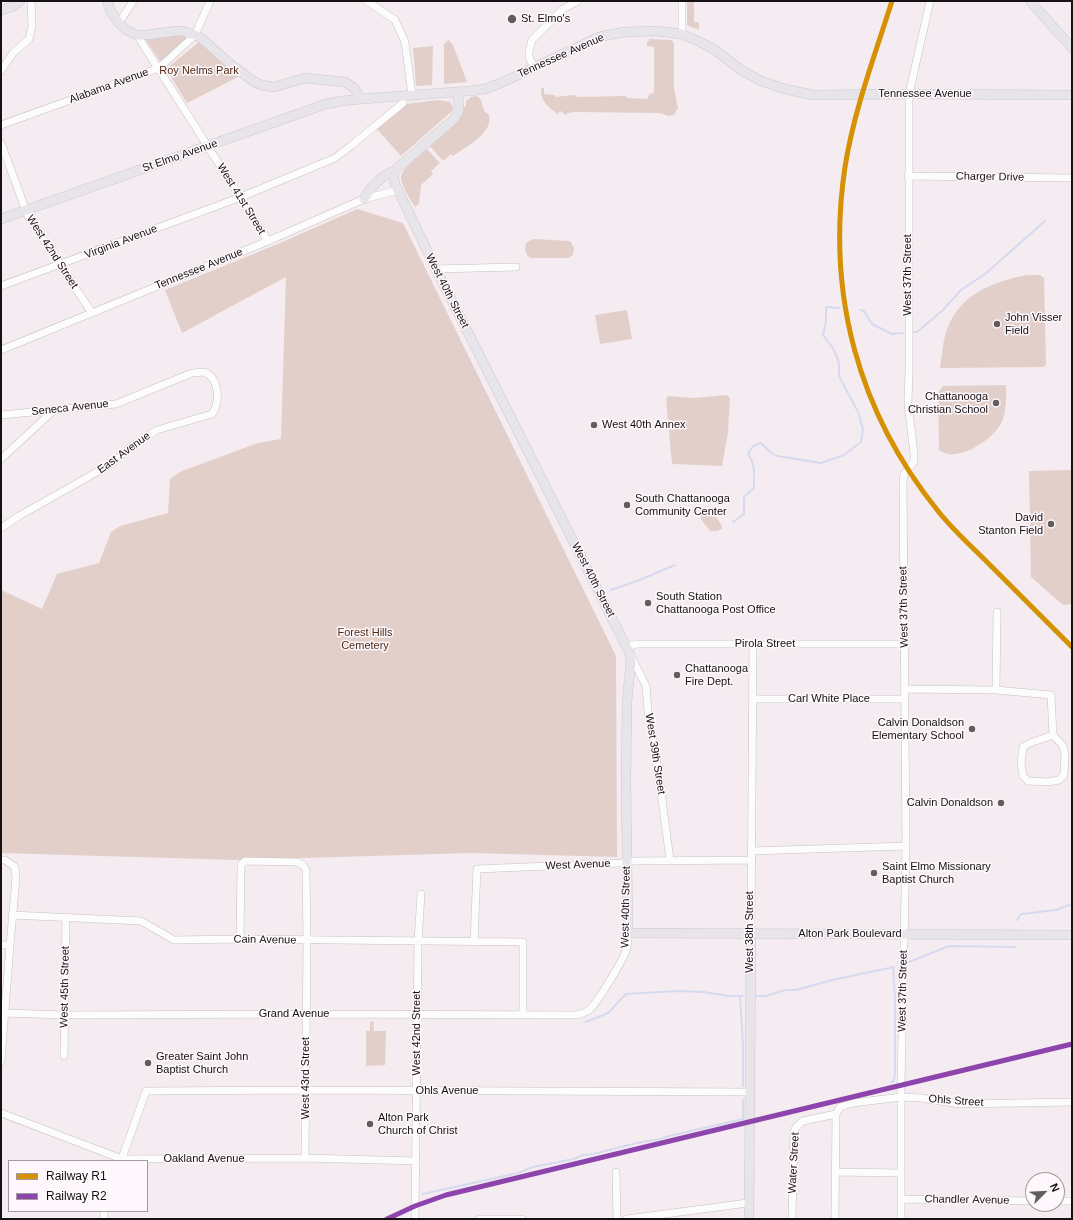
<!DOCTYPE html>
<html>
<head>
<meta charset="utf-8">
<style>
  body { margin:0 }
  #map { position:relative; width:1073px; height:1220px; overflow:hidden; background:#f4ecf0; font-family:Arial,sans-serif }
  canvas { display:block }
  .frame { position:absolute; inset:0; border:2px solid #151013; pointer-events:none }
  .legend { position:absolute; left:8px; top:1160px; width:140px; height:52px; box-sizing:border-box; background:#fef8fc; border:1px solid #a19b9f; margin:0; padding:5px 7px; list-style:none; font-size:12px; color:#151013 }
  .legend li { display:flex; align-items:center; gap:8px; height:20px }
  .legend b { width:20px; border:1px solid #a19b9f }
  .north { position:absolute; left:1025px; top:1172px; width:40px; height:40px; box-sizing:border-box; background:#fef8fc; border:1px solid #a19b9f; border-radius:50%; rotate:66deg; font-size:11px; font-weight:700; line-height:16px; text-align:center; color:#151013 }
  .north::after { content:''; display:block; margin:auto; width:14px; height:18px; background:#635d60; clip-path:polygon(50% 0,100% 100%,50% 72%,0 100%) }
</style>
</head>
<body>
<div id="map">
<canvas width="1073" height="1220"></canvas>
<div class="frame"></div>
<ul class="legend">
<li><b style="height:5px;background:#d59003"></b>Railway R1</li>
<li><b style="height:5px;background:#8e44ad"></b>Railway R2</li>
</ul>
<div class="north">N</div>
</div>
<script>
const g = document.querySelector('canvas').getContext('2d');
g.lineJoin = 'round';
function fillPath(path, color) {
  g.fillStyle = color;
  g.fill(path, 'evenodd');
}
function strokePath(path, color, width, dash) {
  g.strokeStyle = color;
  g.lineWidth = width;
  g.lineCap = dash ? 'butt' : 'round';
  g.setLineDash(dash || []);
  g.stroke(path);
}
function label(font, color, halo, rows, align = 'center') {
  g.font = font + ' Arial,sans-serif';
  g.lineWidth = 3;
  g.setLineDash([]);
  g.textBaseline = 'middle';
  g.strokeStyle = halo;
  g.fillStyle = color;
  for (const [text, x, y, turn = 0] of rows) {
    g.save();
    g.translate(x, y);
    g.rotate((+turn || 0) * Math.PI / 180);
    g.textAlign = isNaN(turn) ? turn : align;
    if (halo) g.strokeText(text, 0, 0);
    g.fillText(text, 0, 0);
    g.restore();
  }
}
fillPath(new Path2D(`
  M687,1H694V22H699V30L687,25Z
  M177,34L186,36V39L160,61L145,39Z
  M650,39L672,40L674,44V88L678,108L675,113L676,114L669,116L659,113L575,112L568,113L565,115L561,111L557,114C548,106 540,101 541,88H544V94L555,95V97L575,95L577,97L626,96L627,98L648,99L649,94L654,93V47L647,46V42Z
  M449,40L453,45L467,82L444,84V44Z
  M200,41L238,73V77L187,103L166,69Z
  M433,46L432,85L416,86L413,48Z
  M477,96L481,100L484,111L489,115C494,133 465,147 453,156L451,154L443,161L430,146L460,119L464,107H466V101L471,97Z
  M438,100L450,102L453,107L452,111L401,156L376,128L406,104Z
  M427,149L440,163L431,171L433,174L421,185L419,204L415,207C411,201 400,183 401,176C402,169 421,154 427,149Z
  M357,209L403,223L616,656L617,857L471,853L237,860L1,853V590L42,609L57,574L99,563L111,532L120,526L168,513L170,479L182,471L258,443L281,439L286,277L182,333L165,290L280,243Z
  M534,239L570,241L574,248L573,255L568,258H530L527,255C524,247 524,241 534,239Z
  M1027,275H1040L1044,278L1046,365L1043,367L940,368C942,355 943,340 947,329C961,293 993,282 1027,275Z
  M627,310L632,339L600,344L595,315Z
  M1006,385C1007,396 1006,408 1003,419C997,437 966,457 948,454C945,453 942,452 939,450L938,393L943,386Z
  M727,395L730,398L728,432L722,466L672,464L666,399L668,396L694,398Z
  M1072,470V604L1063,605L1031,577L1029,471Z
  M707,511L716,517L722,526V529L717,531H710L701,519V515Z
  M373,1021L374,1031H386L385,1065L366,1066V1031H370V1022Z`), '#e2cfca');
strokePath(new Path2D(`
  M860,310L864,311L872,324L892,334L903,333
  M914,332H917L943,310L961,290L985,274L1045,221
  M733,522L744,514V497L754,488C754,475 756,465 748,454L753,446L761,443L770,452L777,456L821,463L844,455L861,442L863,429L858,412L839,376V363L834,350L823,335L826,321V307L839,308
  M611,590L637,581L675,565
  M1017,920L1021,914L1056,910L1072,904
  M909,962L949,946L1015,947
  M740,996L743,1044V1086
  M756,996H766L785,990H796L832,980L894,967
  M586,1022L608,1013L626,994L678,991L704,992L729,996H743
  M891,1082L894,1081L895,1073V998L893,967
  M423,1194L518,1173L533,1167L574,1159L583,1155L593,1154L637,1143L660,1139L669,1136L743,1119V1100`), '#d6daef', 2);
const minor = new Path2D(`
  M367,1L395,20L405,42L412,95
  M119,23L133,1
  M682,34V1
  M137,35L268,241
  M534,68L529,57V51L532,40L563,9L578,1
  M1,71L13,53L29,39L32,26L31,1
  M1,125L159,68L195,35L210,1
  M1,143L28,216L92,313
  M908,176L1072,178
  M436,269L516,267
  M1,286L241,197L335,158L352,145L403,103V96
  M1,350L268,241L364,199L398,190
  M1,415L116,404L192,373L205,372C208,374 211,376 213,379C219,389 219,405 212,414L157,430L132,446L111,464L19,516L1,528
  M1,459L54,410
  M626,647L637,644H905
  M631,656L646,686L648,712L659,777L670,860
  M904,689L996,690L1051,695L1053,735L1063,746L1065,755L1064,775L1059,780L1048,782L1028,781L1023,776L1021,763L1023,747L1030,743L1053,735
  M996,690L997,612
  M753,699H904
  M751,851L906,846
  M1,860H5L15,867L16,878L10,945L1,1061
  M12,915L141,921L174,940L240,939L523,942V1015
  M751,934L753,644
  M240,939L241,865L245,861L297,862L303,865L306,870L307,941L305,1158
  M474,942L477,869L621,863L634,861L751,860
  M1,945H10
  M5,1013L64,1015L306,1014L576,1015C581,1014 586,1013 590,1009C597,1003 623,960 626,951C628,945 628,939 628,933
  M64,1056L66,918
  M1,1113L122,1159L305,1158L416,1161
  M121,1161L146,1091L306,1090L749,1092
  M616,1172L617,1219
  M836,1172L901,1173
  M901,1199L1033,1201
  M1057,1201H1072
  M104,1219V1211
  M415,1219L418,942L421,894
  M480,1219H522
  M627,1219L748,1203
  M792,1219L794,1132L796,1127L803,1121L836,1114
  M835,1219L836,1114L840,1107L853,1103L901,1097L921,1098L960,1104L1072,1102
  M901,1219V1085L906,846L903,482L904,474L914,462V454L908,403L909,371V94L930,1`);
const major = new Path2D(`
  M107,1L111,12L119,23L126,30L137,35H147L176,31H182L195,35L201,38L228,62L253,81L261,85L274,87L305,78L345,82L354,88L361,99
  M1030,1L1072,48
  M1,10L12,7L20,1
  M394,171L393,174L395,184L436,269L629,652L631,661L627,701L626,781L628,933L1072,935
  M364,199C371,187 381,176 394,171L454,119L459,110L458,92
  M1,219L326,104L342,101L361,99L469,91L485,89L501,83L599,37L624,32L655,31L682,34L700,42L715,50L741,70L761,81L785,89L813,95L909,94L1072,95
  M749,1219L751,934`);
strokePath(minor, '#c6c1c4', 8);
strokePath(major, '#ccc8ca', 10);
strokePath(minor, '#fdfcfd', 7);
strokePath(major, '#e8e5ea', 9);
strokePath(new Path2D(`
  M892,1C875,55 854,110 845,167C826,293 858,412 938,511C953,530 972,547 989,564C1017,592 1044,619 1072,647
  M387,1219L415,1206L446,1195L1072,1044`), '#c3c1c2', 2, [5, 5]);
strokePath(new Path2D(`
  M892,1C875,55 854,110 845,167C826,293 858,412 938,511C953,530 972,547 989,564C1017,592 1044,619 1072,647`), '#d59003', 5);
strokePath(new Path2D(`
  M387,1219L415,1206L446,1195L1072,1044`), '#8e44ad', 5);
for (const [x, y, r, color] of [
  [512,19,5,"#635d60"],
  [997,324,4,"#635d60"],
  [996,403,4,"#635d60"],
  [594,425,4,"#635d60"],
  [627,505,4,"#635d60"],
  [1051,524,4,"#635d60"],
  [648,603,4,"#635d60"],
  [677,675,4,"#635d60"],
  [972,729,4,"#635d60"],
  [1001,803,4,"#635d60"],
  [874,873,4,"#635d60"],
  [148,1063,4,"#635d60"],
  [370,1124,4,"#635d60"]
]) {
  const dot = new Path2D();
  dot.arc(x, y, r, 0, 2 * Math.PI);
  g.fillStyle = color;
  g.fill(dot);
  strokePath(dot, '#fef8fc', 1.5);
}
label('11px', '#151013', '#fef8fc', [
  ["St. Elmo's",521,19],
  ["John Visser",1005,318],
  ["Field",1005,331],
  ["Chattanooga",988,397,"right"],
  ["Christian School",988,410,"right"],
  ["West 40th Annex",602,425],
  ["South Chattanooga",635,499],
  ["Community Center",635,512],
  ["David",1043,518,"right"],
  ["Stanton Field",1043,531,"right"],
  ["South Station",656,597],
  ["Chattanooga Post Office",656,610],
  ["Chattanooga",685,669],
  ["Fire Dept.",685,682],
  ["Calvin Donaldson",964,723,"right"],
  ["Elementary School",964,736,"right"],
  ["Calvin Donaldson",993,803,"right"],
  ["Saint Elmo Missionary",882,867],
  ["Baptist Church",882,880],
  ["Greater Saint John",156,1057],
  ["Baptist Church",156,1070],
  ["Alton Park",378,1118],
  ["Church of Christ",378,1131]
], 'left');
label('11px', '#151013', '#fef8fc', [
  ["Tennessee Avenue",561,56,-24],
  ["Alabama Avenue",109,86,-20],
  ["Tennessee Avenue",925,94],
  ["St Elmo Avenue",180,156,-19],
  ["Charger Drive",990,177,1],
  ["West 41st Street",241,199,58],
  ["Virginia Avenue",121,242,-21],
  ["West 42nd Street",52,252,57],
  ["Tennessee Avenue",199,269,-22],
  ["West 37th Street",908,275,-90],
  ["West 40th Street",447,291,63],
  ["Seneca Avenue",70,408,-6],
  ["East Avenue",124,453,-36],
  ["West 40th Street",593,580,63],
  ["West 37th Street",904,607,-91],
  ["Pirola Street",765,644],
  ["Carl White Place",829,699],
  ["West 39th Street",655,754,81],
  ["West Avenue",578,865,-2],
  ["West 40th Street",626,907,-89],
  ["West 38th Street",750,932,-90],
  ["Alton Park Boulevard",850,934],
  ["Cain Avenue",265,940,1],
  ["West 45th Street",65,987,-89],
  ["West 37th Street",903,991,-89],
  ["Grand Avenue",294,1014],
  ["West 42nd Street",417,1033,-90],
  ["West 43rd Street",306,1078,-90],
  ["Ohls Avenue",447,1091],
  ["Ohls Street",956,1101,4],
  ["Oakland Avenue",204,1159],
  ["Water Street",794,1163,-87],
  ["Chandler Avenue",967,1200,1]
]);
label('11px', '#522811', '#fef8fc', [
  ["Roy Nelms Park",199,71],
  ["Forest Hills",365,633],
  ["Cemetery",365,646]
]);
</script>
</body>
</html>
